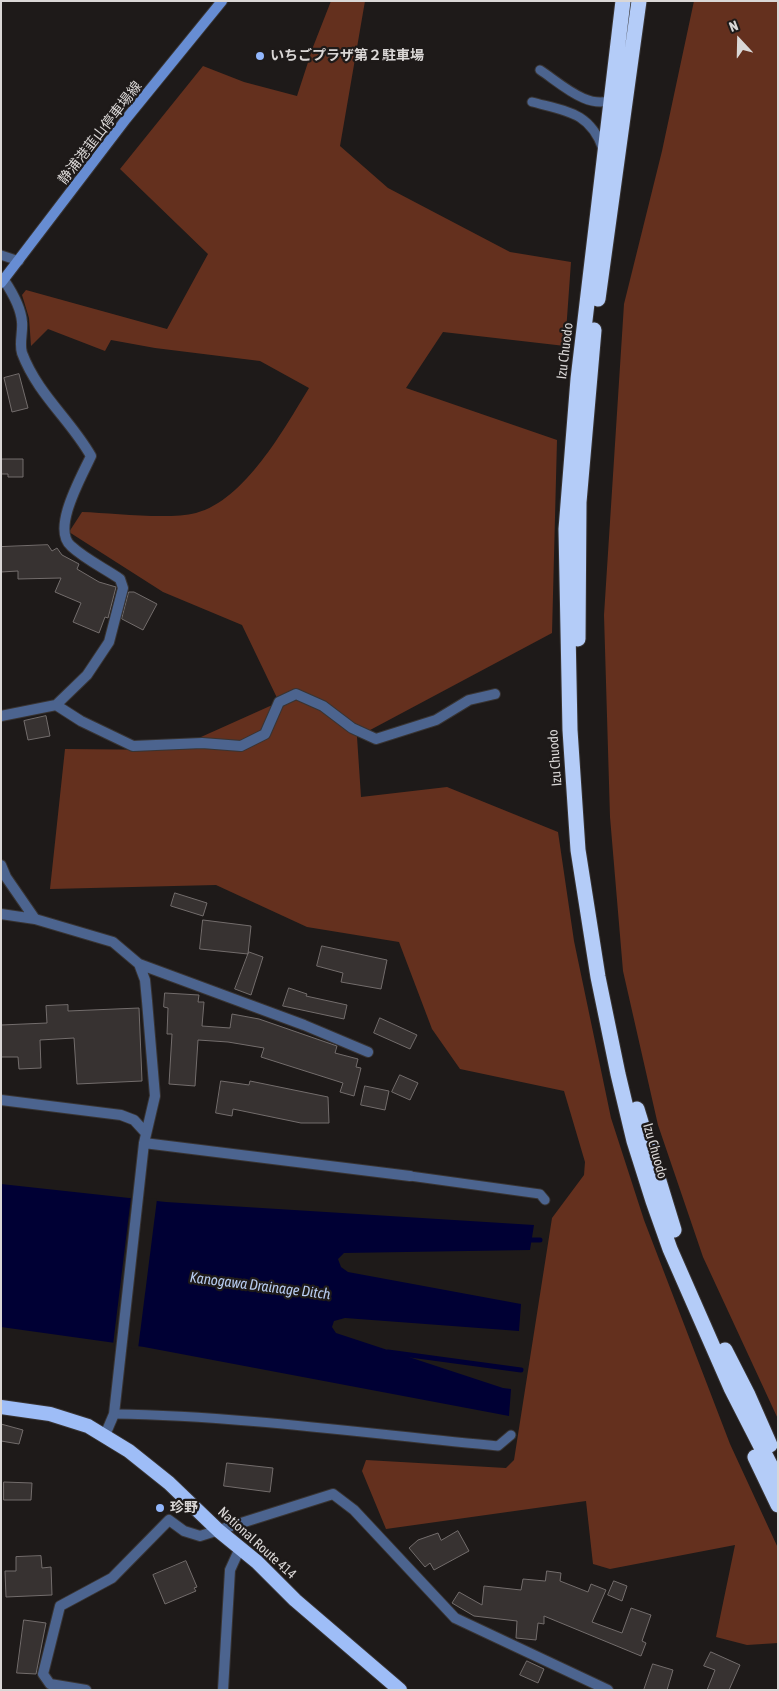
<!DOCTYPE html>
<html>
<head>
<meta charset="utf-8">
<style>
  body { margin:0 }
  #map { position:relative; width:779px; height:1691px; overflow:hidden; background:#1e1a19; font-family:"Asap Condensed",sans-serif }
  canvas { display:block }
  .frame { position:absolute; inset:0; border:2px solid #dad7d6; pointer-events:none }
  .north { position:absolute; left:714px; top:15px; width:50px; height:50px; -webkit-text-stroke:4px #1e1a19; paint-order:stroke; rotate:339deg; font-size:14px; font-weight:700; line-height:20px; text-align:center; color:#dad7d6 }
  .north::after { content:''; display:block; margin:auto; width:18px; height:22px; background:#dad7d6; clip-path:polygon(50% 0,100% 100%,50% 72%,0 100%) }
</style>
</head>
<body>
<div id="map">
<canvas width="779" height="1691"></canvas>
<div class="frame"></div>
<div class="north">N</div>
</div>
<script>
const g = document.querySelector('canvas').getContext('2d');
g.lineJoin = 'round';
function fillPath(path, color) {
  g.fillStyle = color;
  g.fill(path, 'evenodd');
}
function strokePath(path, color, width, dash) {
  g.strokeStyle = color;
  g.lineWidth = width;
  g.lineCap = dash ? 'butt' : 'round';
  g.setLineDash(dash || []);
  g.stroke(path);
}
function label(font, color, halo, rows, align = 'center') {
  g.font = font + ' "Asap Condensed","Noto Sans JP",sans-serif';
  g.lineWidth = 4.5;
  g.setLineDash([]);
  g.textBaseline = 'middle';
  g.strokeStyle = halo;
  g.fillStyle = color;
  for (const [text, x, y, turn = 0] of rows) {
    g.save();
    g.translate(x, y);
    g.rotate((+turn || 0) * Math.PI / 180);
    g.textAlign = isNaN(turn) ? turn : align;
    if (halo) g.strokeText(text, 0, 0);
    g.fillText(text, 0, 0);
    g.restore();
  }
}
fillPath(new Path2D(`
  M331,1H365L340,146L388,188L510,252L571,262L565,346L443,332L406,388L557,440L552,633L357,737L361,797L447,787L558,832L574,941L611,1118L644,1220L730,1444L778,1548V1643L747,1645L716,1637L735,1545L610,1569L593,1564L586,1501L386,1529L362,1471L366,1460L506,1468L514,1460L552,1218L584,1175L585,1162L564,1091L460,1069L432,1029L399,942L307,927L216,885L50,889L65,749L172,750L279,702L242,625L163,592L69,532L82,512C112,513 168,520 196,513C245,500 284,429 309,388L260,361L155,348L111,340L105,351L48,329L31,346L29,318L22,295L26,290L167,329L208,254L120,169L203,66L244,82L297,96L313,47Z
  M694,1H778V1419L703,1257L658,1125L623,971L610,817L604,615L624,304L662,151Z`), '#64301e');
fillPath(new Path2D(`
  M1,1184L166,1202L534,1225L530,1250L344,1253L338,1259L341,1267L348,1272L521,1304L519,1331L345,1318L334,1321L332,1327L336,1333L503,1388L511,1389L509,1416L144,1347L1,1327Z`), '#000034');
fillPath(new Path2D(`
  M131,1197L157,1199L138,1349L113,1345Z`), '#1e1a19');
strokePath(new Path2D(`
  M525,1240H540
  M388,1352L521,1370`), '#000034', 5);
const building = new Path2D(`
  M19,374L28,408L12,412L4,378Z
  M1,459H23V477H8V474H1Z
  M48,545L52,551L57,548L62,555L79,564L77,569L99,582L116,587L108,618L105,617L99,633L73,622L81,603L55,592L61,578L18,579V571L1,572V547Z
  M129,592H134L157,604L143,630L122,619Z
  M46,716L50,736L28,740L24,721Z
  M175,893L207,903L203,916L171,906Z
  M203,920L251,926L248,954L200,949Z
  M322,946L387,960L381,989L341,982L343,973L317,966Z
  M249,952L263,957L251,995L235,989Z
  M289,988L307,994L306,996L347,1005L344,1019L283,1006Z
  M165,993L199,995L198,1002H204L202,1026L230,1028L232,1014L259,1019L337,1046L335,1053L358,1059L356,1067L361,1068L354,1096L340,1092L343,1083L261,1057L264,1048L228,1042L198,1040L195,1086L169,1084L172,1034H167L168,1008L164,1007Z
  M68,1005V1011L139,1008L142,1081L77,1084L74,1038L40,1040L41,1068L19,1069L18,1057H1V1025L47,1023L46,1006Z
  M380,1018L417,1035L410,1049L374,1033Z
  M400,1075L418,1083L410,1100L392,1092Z
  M221,1081L249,1085L250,1081L328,1097L329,1123H301L233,1109L232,1116L216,1113Z
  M365,1086L389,1091L385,1110L361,1105Z
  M1,1424L23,1430L19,1444L1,1441Z
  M227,1463L273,1468L270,1492L224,1486Z
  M4,1482L32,1483L31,1500H4Z
  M458,1531L469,1551L434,1570L430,1563L425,1567L409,1548L418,1540L438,1533L441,1540Z
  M41,1556L42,1568L51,1567L52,1595L6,1597L5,1571H16V1557Z
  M186,1561L197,1587L194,1588L196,1591L165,1604L153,1575Z
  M547,1571L561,1573L560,1581L588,1592L591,1584L606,1590L592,1622L622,1633L631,1608L651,1615L642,1641L646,1643L641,1656L544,1616V1624L538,1623L536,1640L516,1638L517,1621L474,1616L452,1603L459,1592L482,1605L484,1586L521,1590L523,1579L545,1581Z
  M614,1581L627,1586L622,1601L608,1595Z
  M24,1620L46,1623L36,1674L17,1673Z
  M711,1652L740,1665L729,1690H707L715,1670L704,1666Z
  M527,1661L544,1669L538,1683L520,1675Z
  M653,1664L673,1670L667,1690H644Z`);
fillPath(building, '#373231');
strokePath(building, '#736d6c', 1);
const service = new Path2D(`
  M540,70C559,82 590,113 615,98
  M532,102C566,111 590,112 603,149
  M1,255L19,261
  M410,1176L540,1194L545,1200
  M114,1414C243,1416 370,1434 498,1446L511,1435`);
const minor = new Path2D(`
  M4,280C12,292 21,308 22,322C23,332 19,344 22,353C38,395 70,419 91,456C82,476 51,529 71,546C85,559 104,568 120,579L123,588L109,642L87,675L56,705
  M1,716L56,705L81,721L133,746L202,743L241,746L265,734L279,702L296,694L323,706L352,728L376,739L436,720L469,700L495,694
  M1,865L6,877L35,919
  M1,914L35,919L113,942L139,964L304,1025L368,1052
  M1,1100L121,1115L134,1120L145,1132
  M144,1143L410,1176
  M105,1435L114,1414L144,1143L155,1096L147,1001L145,980L139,964
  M86,1690L50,1684L43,1674L60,1606L112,1578L169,1520L184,1531L200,1536L333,1494L354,1510L455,1618L608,1690
  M223,1690L230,1570L240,1548`);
const secondary = new Path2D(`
  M1,283L126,119L222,1`);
const trunk = new Path2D(`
  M1,1407L50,1414L88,1426L129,1451L169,1483L219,1531L257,1562L295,1600L400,1690`);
const motorway = new Path2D(`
  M623,1L578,379L566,529L570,730L578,850L598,977L618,1074L634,1141L653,1201L670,1249L731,1388L778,1480
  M598,299L639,1
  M578,639L579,502L594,330
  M637,1109L674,1230
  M725,1350L748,1395L770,1445
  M755,1457L778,1505`);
strokePath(service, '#383433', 11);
strokePath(minor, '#383433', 12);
strokePath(secondary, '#383433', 12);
strokePath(trunk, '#383433', 16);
strokePath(motorway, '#383433', 17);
strokePath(service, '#4c648f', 9);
strokePath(minor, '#4c648f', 10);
strokePath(secondary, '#678dd3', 10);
strokePath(trunk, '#9ebdf7', 14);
strokePath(motorway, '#b4ccf8', 15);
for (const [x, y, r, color] of [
  [260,56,5,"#92b7fd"],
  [160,1508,5,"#92b7fd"]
]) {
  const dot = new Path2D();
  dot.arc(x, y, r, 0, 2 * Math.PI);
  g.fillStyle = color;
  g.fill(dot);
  strokePath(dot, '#1e1a19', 2);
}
label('bold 14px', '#dad7d6', '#1e1a19', [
  ["いちごプラザ第２駐車場",270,56],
  ["珍野",170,1508]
], 'left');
label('14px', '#dad7d6', '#1e1a19', [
  ["静浦港韮山停車場線",100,133,-52],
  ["Izu Chuodo",565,351,-83],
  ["Izu Chuodo",555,758,-94],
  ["Izu Chuodo",655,1151,74],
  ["National Route 414",257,1543,42]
]);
label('italic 15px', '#b7cbef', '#1e1a19', [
  ["Kanogawa Drainage Ditch",260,1286,7]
]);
</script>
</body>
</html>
